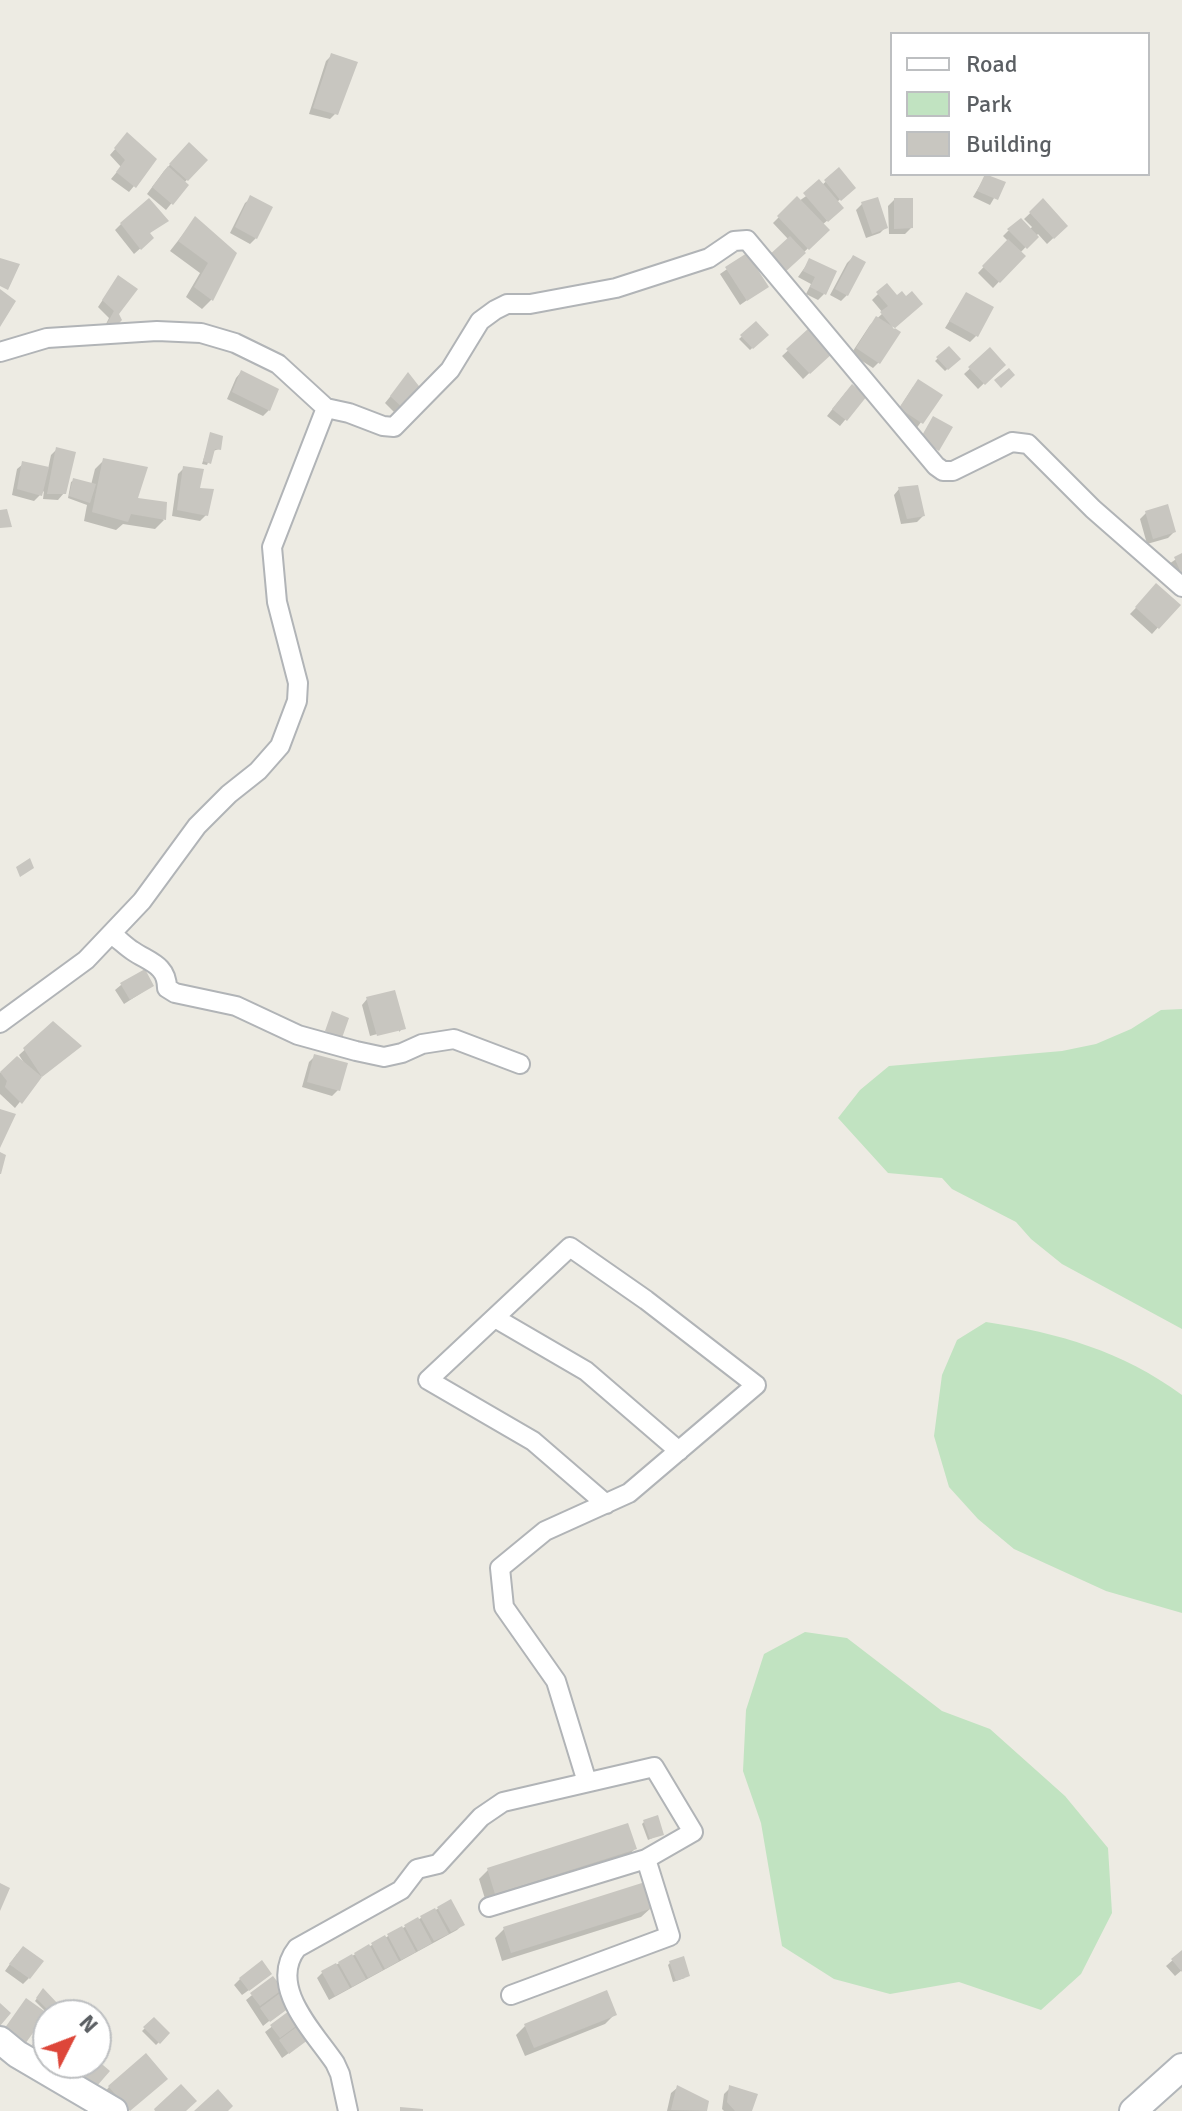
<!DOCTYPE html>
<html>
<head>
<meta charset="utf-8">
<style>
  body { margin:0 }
  #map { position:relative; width:1182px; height:2111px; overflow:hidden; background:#edebe3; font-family:Signika,sans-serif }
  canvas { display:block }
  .legend { position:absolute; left:890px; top:32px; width:260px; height:144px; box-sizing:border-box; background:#fff; border:2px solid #bdbfc1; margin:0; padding:10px 14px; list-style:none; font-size:24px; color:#5b5f63 }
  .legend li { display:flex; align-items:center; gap:16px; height:40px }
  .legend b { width:40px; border:2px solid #bdbfc1 }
  .north { position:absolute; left:32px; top:1999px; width:80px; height:80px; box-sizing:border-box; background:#fff; border:2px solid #bdbfc1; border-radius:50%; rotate:48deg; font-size:22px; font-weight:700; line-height:32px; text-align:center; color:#5b5f63 }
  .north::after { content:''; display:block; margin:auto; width:28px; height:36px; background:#dd4639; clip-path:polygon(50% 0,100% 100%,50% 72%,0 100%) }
</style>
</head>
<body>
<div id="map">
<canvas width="1182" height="2111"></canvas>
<ul class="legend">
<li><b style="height:10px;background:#fff"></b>Road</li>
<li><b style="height:22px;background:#c1e3c1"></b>Park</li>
<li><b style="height:22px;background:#c8c6c0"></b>Building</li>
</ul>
<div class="north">N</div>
</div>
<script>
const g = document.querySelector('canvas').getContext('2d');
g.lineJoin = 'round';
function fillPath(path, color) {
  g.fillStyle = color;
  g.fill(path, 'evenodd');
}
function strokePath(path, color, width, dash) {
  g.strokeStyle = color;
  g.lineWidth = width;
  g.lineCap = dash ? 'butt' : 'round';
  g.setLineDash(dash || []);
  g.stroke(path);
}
fillPath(new Path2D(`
  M1182,1009V1329L1062,1264L1031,1239L1016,1222L952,1189L942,1178L888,1173L838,1118L860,1090L889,1066L1062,1051L1096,1044L1131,1029L1161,1010Z
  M986,1322C1059,1333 1122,1351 1182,1395V1613L1106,1591L1014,1549L978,1519L949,1487L934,1436L942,1375L957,1340Z
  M805,1632L847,1638L942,1711L990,1729L1065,1796L1108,1848L1112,1913L1081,1974L1041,2010L959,1982L890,1994L834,1979L782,1946L761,1823L743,1771L746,1710L764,1654Z`), '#c1e3c1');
fillPath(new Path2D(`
  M332,55L336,113L330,119L309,114L326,61Z
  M122,141L134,186L129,192L111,179L121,167L110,155Z
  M189,145L205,160L184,183L186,185L166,210L147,194L164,171Z
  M839,170L847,193L837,202L842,208L822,225L827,230L802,254L773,223L797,199L799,201L822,185Z
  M986,175L1003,183L990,205L973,197Z
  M251,198L256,238L250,244L230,233L245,203Z
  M894,200L911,228L905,234H889L888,206Z
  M1043,201L1066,226L1047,244L1038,234L1020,253L1023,256L993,288L978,273L1008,241L1003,236L1008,231L1020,221L1029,230L1032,227L1024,219Z
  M862,204L886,227L880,233L866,238L856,210Z
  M195,219L234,253L211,300L202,309L186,297L200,273L170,251Z
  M166,221L148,234L152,238L134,254L115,230L121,224Z
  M746,256L766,287L740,305L720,274Z
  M853,257L847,295L841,301L830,295L847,263Z
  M810,260L824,294L818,300L806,294L811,284L798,277Z
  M118,277L135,289L101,334L109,318L98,307Z
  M886,286L897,298L892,329L879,362L873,368L851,354L870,325L883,313L872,300Z
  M966,294L976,336L970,342L945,328Z
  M756,324L766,335L750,350L739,339Z
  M809,331L830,353L803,379L782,356Z
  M949,348L958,359L945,371L935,361Z
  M990,350L1003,365L978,389L964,374Z
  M241,372L269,410L263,416L227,399L236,378Z
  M403,381L420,390L396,414L385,403Z
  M913,387L940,396L916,429L895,415Z
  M846,392L864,397L840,426L827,416Z
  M211,435L219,449L213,451L207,465L202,464Z
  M57,449L64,493L58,500L43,499L44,491L34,501L12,495L17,469L23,464L48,469L51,455Z
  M104,460L136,500L164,520L155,529L123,524L116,530L84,521L87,505L68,498L71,482L74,480L91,485L95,469Z
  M184,468L197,489L206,515L200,521L172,516L178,474Z
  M899,489L923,516L917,522L901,524L894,495Z
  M1146,513L1174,532L1168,538L1147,544L1140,519Z
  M1182,555V582L1169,564Z
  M1157,586L1178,605L1152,634L1130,614Z
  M121,985L152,986L124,1004L115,990Z
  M367,999L403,1028L399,1032V1028L370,1036L362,1005Z
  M53,1024L73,1052L38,1079L15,1108L0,1094V1073L17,1058L24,1063L19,1055Z
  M315,1056L338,1090L332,1096L302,1087L309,1062Z
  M644,1822L662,1834L648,1840L642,1824Z
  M635,1849L625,1858L486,1902L479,1879L488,1870Z
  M450,1902L463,1924L457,1930L329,2000L317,1978L323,1972Z
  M651,1908L641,1917L502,1961L495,1938L504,1929Z
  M1182,1952V1970L1175,1976L1166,1966Z
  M17,1954L29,1978L23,1984L5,1971Z
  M670,1963L685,1978L673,1982L668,1965Z
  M273,1978L290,2004L263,2026L246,2000Z
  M240,1979H264L242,1995L234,1985Z
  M41,1993L56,2005L47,2013L45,2012L22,2045L45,2011L35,2001Z
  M292,2011L304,2042L282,2058L265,2032Z
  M615,2014L605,2024L525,2056L516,2035L525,2026Z
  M154,2019L168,2033L156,2045L142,2031Z
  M48,2026V2056L46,2058L32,2045Z
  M159,2084L128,2111H119L104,2093L109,2087Z
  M677,2088L706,2102L705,2111H667L671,2093Z
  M730,2088L750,2111H724L722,2109L724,2094Z`), '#0003');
fillPath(new Path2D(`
  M331,53L358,62L338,115L313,108Z
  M127,132L157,159L136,188L116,172L125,160L114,148Z
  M189,142L208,160L188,181L169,164Z
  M168,166L189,185L173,205L152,187Z
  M839,167L856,188L841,201L824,180Z
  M985,174L1006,182L998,200L977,191Z
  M819,179L844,208L828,222L803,193Z
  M250,195L273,207L257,239L235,227Z
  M797,196L830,230L809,250L777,216Z
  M878,197L888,228L872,234L861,202Z
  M149,198L169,221L150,233L154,238L141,250L120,223Z
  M894,198H913V228L894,229Z
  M1043,198L1068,226L1054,239L1029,212Z
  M195,216L237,253L213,301L194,287L208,263L178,241Z
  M1021,218L1039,237L1027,249L1007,229Z
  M790,236L806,253L783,274L767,257Z
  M1008,239L1026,256L1000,283L982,266Z
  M747,253L769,287L747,301L725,267Z
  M853,255L866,262L848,296L835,289Z
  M0,258L20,264L8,290L0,286Z
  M809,258L837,271L826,295L810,287L815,277L803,271Z
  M118,275L138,289L119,314L122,320L112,331L105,327L114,311L102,300Z
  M887,283L897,295L902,291L906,296L912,291L923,304L894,329L880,312L888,306L876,292Z
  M0,289L16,301L0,327Z
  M966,292L994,307L978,337L949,321Z
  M876,316L901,332L880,364L856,348Z
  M756,321L769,335L753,349L740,335Z
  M809,328L833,353L810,374L786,349Z
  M949,346L961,359L948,370L936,357Z
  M990,347L1006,365L985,385L968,367Z
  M1009,368L1015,375L1001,388L994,380Z
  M241,370L279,389L270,411L232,392Z
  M408,372L422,390L404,409L390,396Z
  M918,379L943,395L923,424L899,408Z
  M852,384L867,396L847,421L832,409Z
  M933,416L953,427L939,451L920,439Z
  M210,432L223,436L221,450L215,449L211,464L203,461Z
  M56,447L76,452L66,494H47Z
  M103,458L148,467L138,498L167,502L166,520L131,514L128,522L92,512Z
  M22,461L49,467L42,496L17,489Z
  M183,466L204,469L200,488L214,489L208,516L177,510Z
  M73,478L96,484L90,503L69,496Z
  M918,485L925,516L907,519L898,487Z
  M1168,504L1176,532L1153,539L1145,511Z
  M7,509L12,527L0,528V510Z
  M1182,553V575L1174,557Z
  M1156,583L1181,605L1159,629L1135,607Z
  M30,858L34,868L20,877L16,867Z
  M145,969L154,986L130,1000L120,983Z
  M395,990L406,1029L377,1036L366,997Z
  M332,1011L349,1018L342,1038L325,1031Z
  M53,1021L82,1046L42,1077L23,1048Z
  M314,1054L348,1063L340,1091L307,1082Z
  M17,1056L42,1077L22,1104L5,1087L7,1081L0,1072Z
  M0,1109L16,1114L0,1148Z
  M0,1152L6,1155L1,1174H0Z
  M658,1815L664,1835L650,1839L643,1820Z
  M628,1823L637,1849L495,1894L487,1868Z
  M645,1882L653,1908L511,1953L503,1927Z
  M0,1883L10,1888L0,1911Z
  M451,1899L465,1925L451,1932L437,1907Z
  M435,1908L449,1934L434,1941L420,1916Z
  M418,1917L432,1943L418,1951L404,1925Z
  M402,1926L416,1952L401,1960L387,1934Z
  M385,1935L399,1961L385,1969L371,1943Z
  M369,1944L383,1970L368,1978L354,1953Z
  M23,1946L44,1961L30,1979L9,1964Z
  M1182,1950V1972L1171,1959Z
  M352,1954L366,1979L352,1987L338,1962Z
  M684,1956L690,1976L676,1981L669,1961Z
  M262,1960L272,1974L249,1991L239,1978Z
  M336,1963L350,1988L335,1996L321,1971Z
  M273,1976L283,1989L260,2006L250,1993Z
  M43,1988L59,2005L50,2012L36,1998Z
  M607,1990L617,2015L534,2048L524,2024Z
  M283,1991L293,2005L270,2022L260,2008Z
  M26,1998L47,2013L23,2047L2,2032Z
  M0,2003L11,2013L0,2026Z
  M293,2008L303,2021L280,2038L270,2025Z
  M154,2017L170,2033L160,2044L143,2027Z
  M302,2023L312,2037L289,2054L279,2040Z
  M48,2024V2048L36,2038Z
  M146,2053L168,2079L130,2111L108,2086Z
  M96,2059L110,2071L90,2094L77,2081L96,2063Z
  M52,2063H83L68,2079Z
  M181,2084L197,2101L186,2111H155L154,2109Z
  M677,2085L709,2101L707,2111L671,2110Z
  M729,2085L758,2094L752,2111H735L727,2102Z
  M218,2089L233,2106L228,2111H194Z
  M400,2107L423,2109V2111H400Z`), '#c8c6c0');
const street = new Path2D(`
  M0,352L47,338L157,331L201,333L235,343L278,364L326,408L349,413L383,426L394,427L450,370L480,321L495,310L507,304H530L616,288L709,258L734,241L747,240L936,466L943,471H953L1012,442L1028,444L1093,509L1182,587
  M111,934C119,939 125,946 133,951C149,962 167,965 167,988L175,993L236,1006L298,1035L356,1051L384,1057L402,1053L422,1044L454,1039L520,1064
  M0,1023L86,960L142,901L197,826L229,794L258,771L280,746L297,701L298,683L277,602L272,547L326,408
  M495,1318L586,1371L679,1451
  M587,1782L556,1681L504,1607L500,1568L545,1531L629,1493L756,1385L646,1300L570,1247L428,1380L533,1441L606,1504
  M511,1995L670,1936L646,1859
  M348,2111L340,2074L335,2063C314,2032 267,1986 297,1948L401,1890L417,1869L438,1864L481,1817L503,1802L654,1767L693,1832L646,1859L489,1907`);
const secondary = new Path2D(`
  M0,2040L17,2054L114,2111
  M1133,2111L1182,2067`);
strokePath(street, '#b1b4b7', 22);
strokePath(secondary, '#b2b6ba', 30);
strokePath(street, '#fff', 18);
strokePath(secondary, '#fff', 26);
</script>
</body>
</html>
